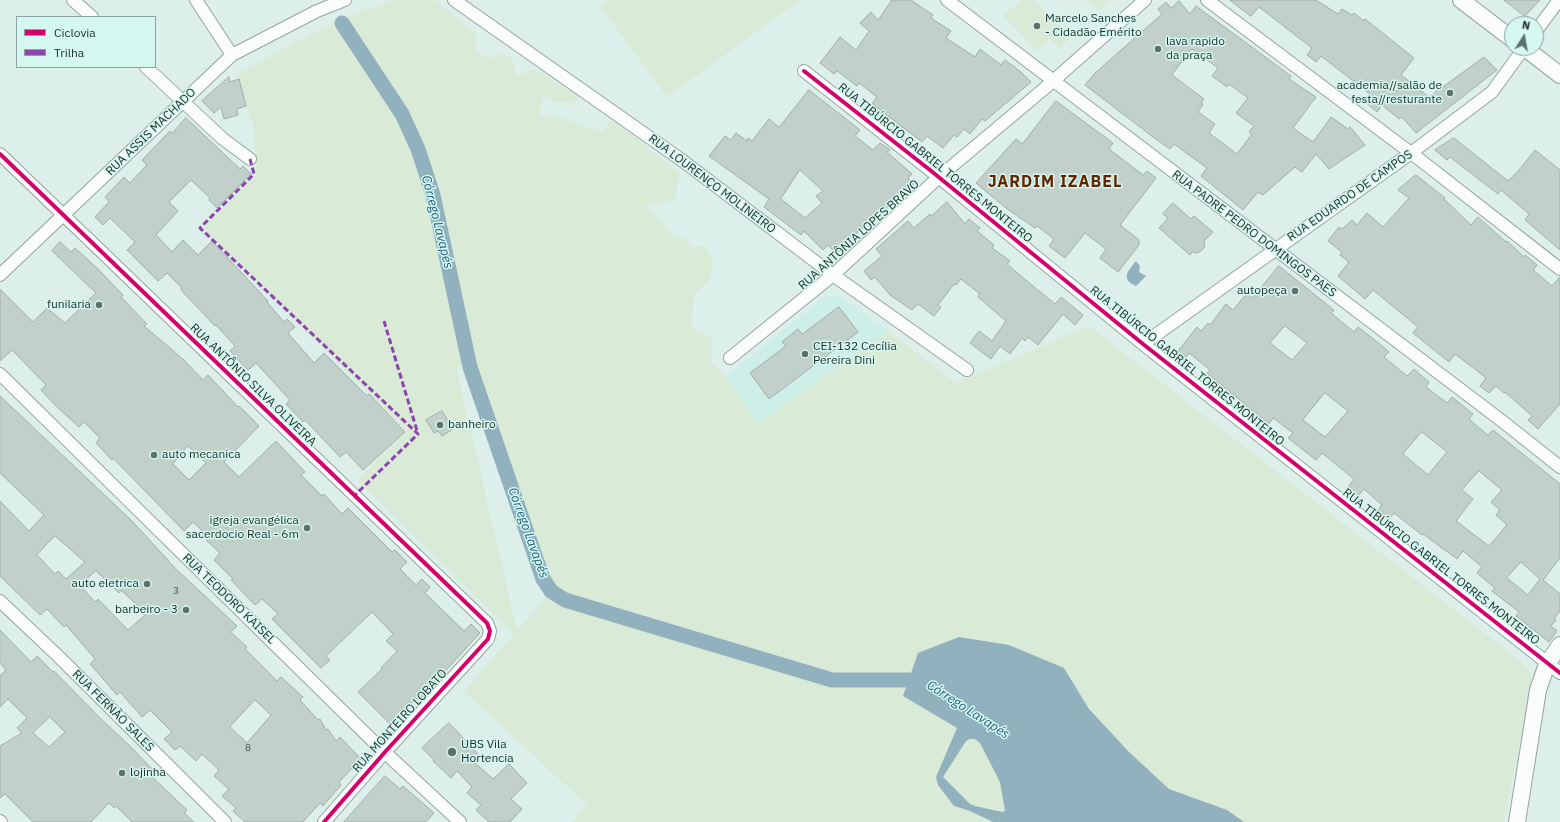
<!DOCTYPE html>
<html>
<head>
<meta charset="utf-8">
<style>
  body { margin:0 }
  #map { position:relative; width:1560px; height:822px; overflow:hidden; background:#dcefeb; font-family:"IBM Plex Sans",sans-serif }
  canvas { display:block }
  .legend { position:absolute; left:16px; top:16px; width:140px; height:52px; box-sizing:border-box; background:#d4f7f0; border:1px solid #8aa5a0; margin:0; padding:5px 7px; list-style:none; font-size:12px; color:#1c2a27 }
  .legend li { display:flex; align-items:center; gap:8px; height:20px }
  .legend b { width:20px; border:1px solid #8aa5a0 }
  .north { position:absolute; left:1504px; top:16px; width:40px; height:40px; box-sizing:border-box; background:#d4f7f0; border:1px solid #8aa5a0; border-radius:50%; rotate:11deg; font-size:11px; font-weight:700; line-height:16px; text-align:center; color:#1c2a27 }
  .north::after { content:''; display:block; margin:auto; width:14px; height:18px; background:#5f6f6c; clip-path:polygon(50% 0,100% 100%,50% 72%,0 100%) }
</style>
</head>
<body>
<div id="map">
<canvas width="1560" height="822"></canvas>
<ul class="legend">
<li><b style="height:5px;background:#d6006c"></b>Ciclovia</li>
<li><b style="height:5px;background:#8e44ad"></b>Trilha</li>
</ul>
<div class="north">N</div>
</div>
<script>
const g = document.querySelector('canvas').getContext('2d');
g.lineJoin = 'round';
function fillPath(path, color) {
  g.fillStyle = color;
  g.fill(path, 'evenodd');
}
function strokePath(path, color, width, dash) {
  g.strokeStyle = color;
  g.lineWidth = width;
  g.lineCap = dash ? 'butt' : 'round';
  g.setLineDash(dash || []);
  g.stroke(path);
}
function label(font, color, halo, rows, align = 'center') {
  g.font = font + ' "IBM Plex Sans",sans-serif';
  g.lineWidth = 3;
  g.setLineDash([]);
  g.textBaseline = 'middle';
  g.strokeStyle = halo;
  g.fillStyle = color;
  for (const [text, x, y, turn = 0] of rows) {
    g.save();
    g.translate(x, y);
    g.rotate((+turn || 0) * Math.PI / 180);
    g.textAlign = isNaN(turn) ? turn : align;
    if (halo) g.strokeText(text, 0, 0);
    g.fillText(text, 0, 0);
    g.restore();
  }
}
fillPath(new Path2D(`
  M838,295L889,331L758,425L726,376L824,297Z`), '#cdefe8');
fillPath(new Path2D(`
  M396,0H432L437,2L477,35L475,51L492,60L496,53L512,58L517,77L534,69L579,96L575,103L556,102L543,96L539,117L554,115L580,125L604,132L609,120L633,135L680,173L677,181L675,198L669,202L644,206L660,219L670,233L686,240L693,247L705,246L713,259L709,281L694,294L691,322L695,330L713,338L711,363L726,376L758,424L889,331L956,383L1089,326L1523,663L1530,672L1532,682L1504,822H572L587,805L464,691L514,634L357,480L407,432L203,228L255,177L256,168L254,126L246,106L237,74L339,19ZM468,361L543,579L551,591L517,631L456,367Z
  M609,0H800L667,97L600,6Z
  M1022,0H1034L1072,36L1060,48L1049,39L1036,51L1003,15Z
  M1088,0H1111L1099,11Z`), '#d9ead7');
fillPath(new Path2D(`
  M1136,261L1140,266L1139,272L1146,276L1136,286C1120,279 1128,271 1136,261Z
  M959,637L1009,645L1064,668L1089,709L1129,752L1169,789L1227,810L1244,822H993L970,811L954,806L938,785L936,777L957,728L903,696L918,653ZM970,739H975L980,743L1000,782L1005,811L1002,812L975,806L970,804L943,777L966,741Z`), '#91b1bf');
strokePath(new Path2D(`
  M342,23L402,114L418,149L433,195L470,367L543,579L551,591L565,600L832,680H929`), '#91b1bf', 15);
const building = new Path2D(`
  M892,0H911L933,15L931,18L951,31L946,38L975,57L980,49L1001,65L1005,60L1021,72L1031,82L985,121L982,119L970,134L964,129L957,137L954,135L943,148L927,136L922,142L872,104L877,97L859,83L857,86L837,71L834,74L820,63L840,37L856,50L869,31L860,23L871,12L878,20Z
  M1230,0H1316L1338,14L1342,9L1352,15L1354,13L1364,21L1365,19L1414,58L1401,75L1429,97L1484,57L1497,70L1416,133L1402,117L1399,119L1382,105L1377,112L1365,102L1370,95L1365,90L1321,56L1316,62L1307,55L1312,48L1259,7L1251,16Z
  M1504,0H1540L1525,16Z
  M1179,1L1190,14L1196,6L1291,76L1289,79L1316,97L1293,128L1313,142L1331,117L1348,129L1350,127L1365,145L1329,169L1316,154L1302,172L1295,167L1263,195L1258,192L1243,210L1237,205L1201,176L1207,168L1174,144L1170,149L1157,140L1085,85L1095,73L1162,14L1158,9L1166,2L1171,8ZM1192,49L1218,68L1212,76L1227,87L1229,84L1248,98L1236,113L1254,126L1249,132L1252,134L1237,154L1209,133L1215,124L1198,112L1203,104L1201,103L1204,99L1172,75Z
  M229,77L230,82L239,79L246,106L237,109L238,115L224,119L221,107L214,113L202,101Z
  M809,90L860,130L855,136L873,150L880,143L890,150L887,152L912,174L908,178L914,184L848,241L849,242L836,254L828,245L823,250L804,231L801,235L764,207L769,199L709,156L725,136L731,140L736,133L747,141L748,138L752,141L769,119L779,127ZM800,170L823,191L816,196L822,203L805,218L781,199Z
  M1056,101L1113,143L1109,149L1143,175L1147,171L1156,178L1120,225L1139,240V245L1118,272L1100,258L1106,249L1085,233L1065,258L1049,246L1054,239L1037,226L1035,228L1006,208L976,183L1016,139L1022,144Z
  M186,118L240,169L243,166L251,174L217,208L209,200L210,198L191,180L169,202L178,211L156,235L172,252L183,240L198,255L212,241L268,301L267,302L284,322L287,319L295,327L288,333L314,363L324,353L367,396L369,394L405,432L363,470L346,452L340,457L305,420L303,422L286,404L290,400L256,363L248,370L230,351L235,346L216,325L215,326L196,306L181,290L182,288L167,273L158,281L127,250L135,242L110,218L103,225L95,217L109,202L105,197L124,177L130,183L147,165L142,160L170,131L172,133Z
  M1454,138L1508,181L1515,174H1516L1535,150L1560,170V250L1525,220L1529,214L1501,190L1498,194L1450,157L1447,160L1435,150Z
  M1416,175L1445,198L1444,199L1471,225L1478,217L1506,242L1507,241L1524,257L1525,255L1537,265L1533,270L1552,286L1560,277V404L1538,429L1528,420L1532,416L1505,392L1504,393L1496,386L1489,393L1480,386L1486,378L1476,370L1455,354L1449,362L1413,333L1418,327L1373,290L1365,299L1338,276L1349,262L1340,255L1342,252L1328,241L1339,227L1342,229L1352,220L1357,225L1367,213L1383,227L1409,198L1398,190Z
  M947,202L965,224L969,219L980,228L977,231L994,245L992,248L1010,261L1007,264L1022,277L1055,304L1061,297L1083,315L1075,325L1063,314L1038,345L1028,337L1025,341L1022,338L1010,354L1000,346L991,359L970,343L979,331L992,341L1006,321L978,297L980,294L961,279L956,285L954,284L938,305L941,307L934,316L918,304L912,310L890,295L875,277L871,280L864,271L882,256L876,249L908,221L914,228L930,214L931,216Z
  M1173,203L1191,219L1194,216L1213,232L1204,241L1205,246L1202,250L1197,253L1192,252L1190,255L1159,228L1168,218L1163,214Z
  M60,242L71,252L75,248L97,268L123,295L121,297L147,324L144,326L184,360L203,380L208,375L238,407L239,406L259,426L224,462L239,477L276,441L305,472L301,475L322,496L324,494L342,514L348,508L392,552L395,550L407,562L400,569L416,585L422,579L430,587L425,593L464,631L471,624L480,633L419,700L417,698L391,725L358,692L382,669L381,668L397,651L386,641L393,634L372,612L326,656L330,660L321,668L272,619L278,614L262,599L255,605L231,580L233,579L214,560L220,553L206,540L209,537L193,522L184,531L113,458L112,460L96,443L100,438L84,422L79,427L55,405L41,390L46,385L12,350L0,361V289L33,322L47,308L65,323L96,293L52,251ZM188,446L206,463L189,480L173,464Z
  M1279,266L1334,310L1331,313L1354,332L1358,327L1380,344L1389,352L1384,357L1407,376L1414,369L1429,382L1426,387L1447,403L1452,397L1473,414L1469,419L1478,427L1488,435L1493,430L1560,484V558L1543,580L1560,594V611L1554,619L1556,620L1551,626L1557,631L1549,642L1516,616L1519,612L1492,591L1495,588L1477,573L1482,567L1463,551L1457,559L1423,534L1422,535L1394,513L1389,519L1378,510L1382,505L1364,489L1358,496L1348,487L1354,479L1322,453L1316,460L1288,438L1293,433L1273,418L1269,424L1259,416L1207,373L1210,370L1189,353L1186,357L1178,351L1197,327L1201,331L1208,323L1210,325L1226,304L1233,310L1247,293L1252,298ZM1285,326L1307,343L1292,360L1270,343ZM1325,393L1348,411L1325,437L1303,420ZM1422,432L1447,452L1428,475L1403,454ZM1479,471L1502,490L1491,502L1500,510L1496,515L1507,525L1489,546L1456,521L1473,499L1462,490ZM1521,562L1540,579L1528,595L1507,578Z
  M839,307L858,332L769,399L750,373L786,346L782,342L798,329L802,334Z
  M0,396L133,522L176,569L237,626L231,632L247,647L245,649L277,681L281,677L303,697L300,700L318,720L320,719L326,730L328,729L336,741L340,737L361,759L339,782L341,785L323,806L320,803L303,822H245L233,811L236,808L222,796L229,789L214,776L219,770L202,754L196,761L180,746L175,750L164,739L172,732L150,710L142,717L120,692L117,695L90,664L95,659L66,625L64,627L47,609L40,615L0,576V501L29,531L44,515L0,473ZM55,536L85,562L66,579L58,571L55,574L37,555ZM96,571L119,593L121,590L146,614L128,630L98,599L95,602L80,585ZM255,700L271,715L247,743L230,727Z
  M442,411L453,429L442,436L438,431L434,433L426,420Z
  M0,630L31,662L37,656L53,672L54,671L99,717L131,747L153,770L149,774L187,810L184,813L194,822H132L116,806L114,808L109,803L91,822H33L5,794L0,798V746L22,733L17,728L27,718L8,699L0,707V676L6,670L0,663ZM50,717L65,732L49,747L33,733Z
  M449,723L481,757L475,763L493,779L509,764L527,783L511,799L522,809L510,822H489L476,810L481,805L467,793L472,787L457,771L451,778L433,761L434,760L422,748Z
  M385,776L400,789L403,786L434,813L426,822H344Z`);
fillPath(building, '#c2d0cb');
strokePath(building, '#a1aea8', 1);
const minor = new Path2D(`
  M73,0L92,17
  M196,0L232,55
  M454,0L683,161L833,275L967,370
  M947,0L1502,421L1560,467
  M1207,0L1419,159L1560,269
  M1536,31L1559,0
  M146,67L223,139L250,159
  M804,71L930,170L1143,344L1560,673
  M0,154L487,623L490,631L488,639L385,752L324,822
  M0,275L232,55L317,11L345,0
  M1143,344L1411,153L1492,92L1524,48
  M730,358L833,275L939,177L1045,88L1145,0
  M0,374L378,746L460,822
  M0,601L57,655L225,822
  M0,821L1,822`);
const secondary = new Path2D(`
  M1461,0L1512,39
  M1525,48L1560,75
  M1517,822L1538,690L1547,664L1560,645`);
strokePath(minor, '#95a4a1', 14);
strokePath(secondary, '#95a4a1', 18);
strokePath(minor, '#fafdfc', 12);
strokePath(secondary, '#fafdfc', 16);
strokePath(new Path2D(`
  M250,159L254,174L200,228L418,434L354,496
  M384,321L418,434`), '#8e44ad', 3, [6, 3]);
strokePath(new Path2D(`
  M804,71L930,170L1143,344L1560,673
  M0,154L487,623L490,631L488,639L385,752L324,822`), '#d6006c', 4);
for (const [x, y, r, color] of [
  [1037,26,4,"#5f6f6c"],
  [1158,49,4,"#5f6f6c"],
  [1450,93,4,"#5f6f6c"],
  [1295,291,4,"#5f6f6c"],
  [99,305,4,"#5f6f6c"],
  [805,354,4,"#5f6f6c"],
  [440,425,4,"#5f6f6c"],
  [154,455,4,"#5f6f6c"],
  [307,528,4,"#5f6f6c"],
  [147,584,4,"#5f6f6c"],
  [186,610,4,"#5f6f6c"],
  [452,752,5,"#5f6f6c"],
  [122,773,4,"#5f6f6c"]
]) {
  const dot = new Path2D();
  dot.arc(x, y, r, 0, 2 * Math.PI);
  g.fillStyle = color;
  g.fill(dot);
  strokePath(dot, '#d4f7f0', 1.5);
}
label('10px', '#465450', null, [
  ["3",176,591],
  ["8",248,748]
]);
label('12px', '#1c2a27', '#d4f7f0', [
  ["Marcelo Sanches",1045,19],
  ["- Cidadão Emérito",1045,33],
  ["lava rapido",1166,42],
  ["da praça",1166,56],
  ["academia//salão de",1442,86,"right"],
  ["festa//resturante",1442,100,"right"],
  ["autopeça",1287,291,"right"],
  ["funilaria",91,305,"right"],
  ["CEI-132 Cecília",813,347],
  ["Pereira Dini",813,361],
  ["banheiro",448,425],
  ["auto mecanica",162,455],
  ["igreja evangélica",299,521,"right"],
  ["sacerdocio Real - 6m",299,535,"right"],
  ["auto eletrica",139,584,"right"],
  ["barbeiro - 3",178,610,"right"],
  ["UBS Vila",461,745],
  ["Hortencia",461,759],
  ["lojinha",130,773]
], 'left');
label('12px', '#1c2a27', '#d4f7f0', [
  ["RUA ASSIS MACHADO",151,132,-44],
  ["RUA TIBÚRCIO GABRIEL TORRES MONTEIRO",935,163,39],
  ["RUA LOURENÇO MOLINEIRO",712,184,37],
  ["RUA EDUARDO DE CAMPOS",1350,196,-35],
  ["RUA PADRE PEDRO DOMINGOS PAES",1254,234,37],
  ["RUA ANTÔNIA LOPES BRAVO",859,235,-42],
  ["RUA TIBÚRCIO GABRIEL TORRES MONTEIRO",1187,366,39],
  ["RUA ANTÔNIO SILVA OLIVEIRA",253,385,44],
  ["RUA TIBÚRCIO GABRIEL TORRES MONTEIRO",1441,567,38],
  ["RUA TEODORO KAISEL",229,599,44],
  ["RUA FERNÃO SALES",113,711,45],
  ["RUA MONTEIRO LOBATO",400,721,-48]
]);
label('italic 13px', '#1f5e7f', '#d4f7f0', [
  ["Córrego Lavapés",437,222,76],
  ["Córrego Lavapés",528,533,70],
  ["Córrego Lavapés",968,710,33]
]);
g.letterSpacing = '1px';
label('bold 16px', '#622500', '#d4f7f0', [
  ["JARDIM IZABEL",1055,182]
]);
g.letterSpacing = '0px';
</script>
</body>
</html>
